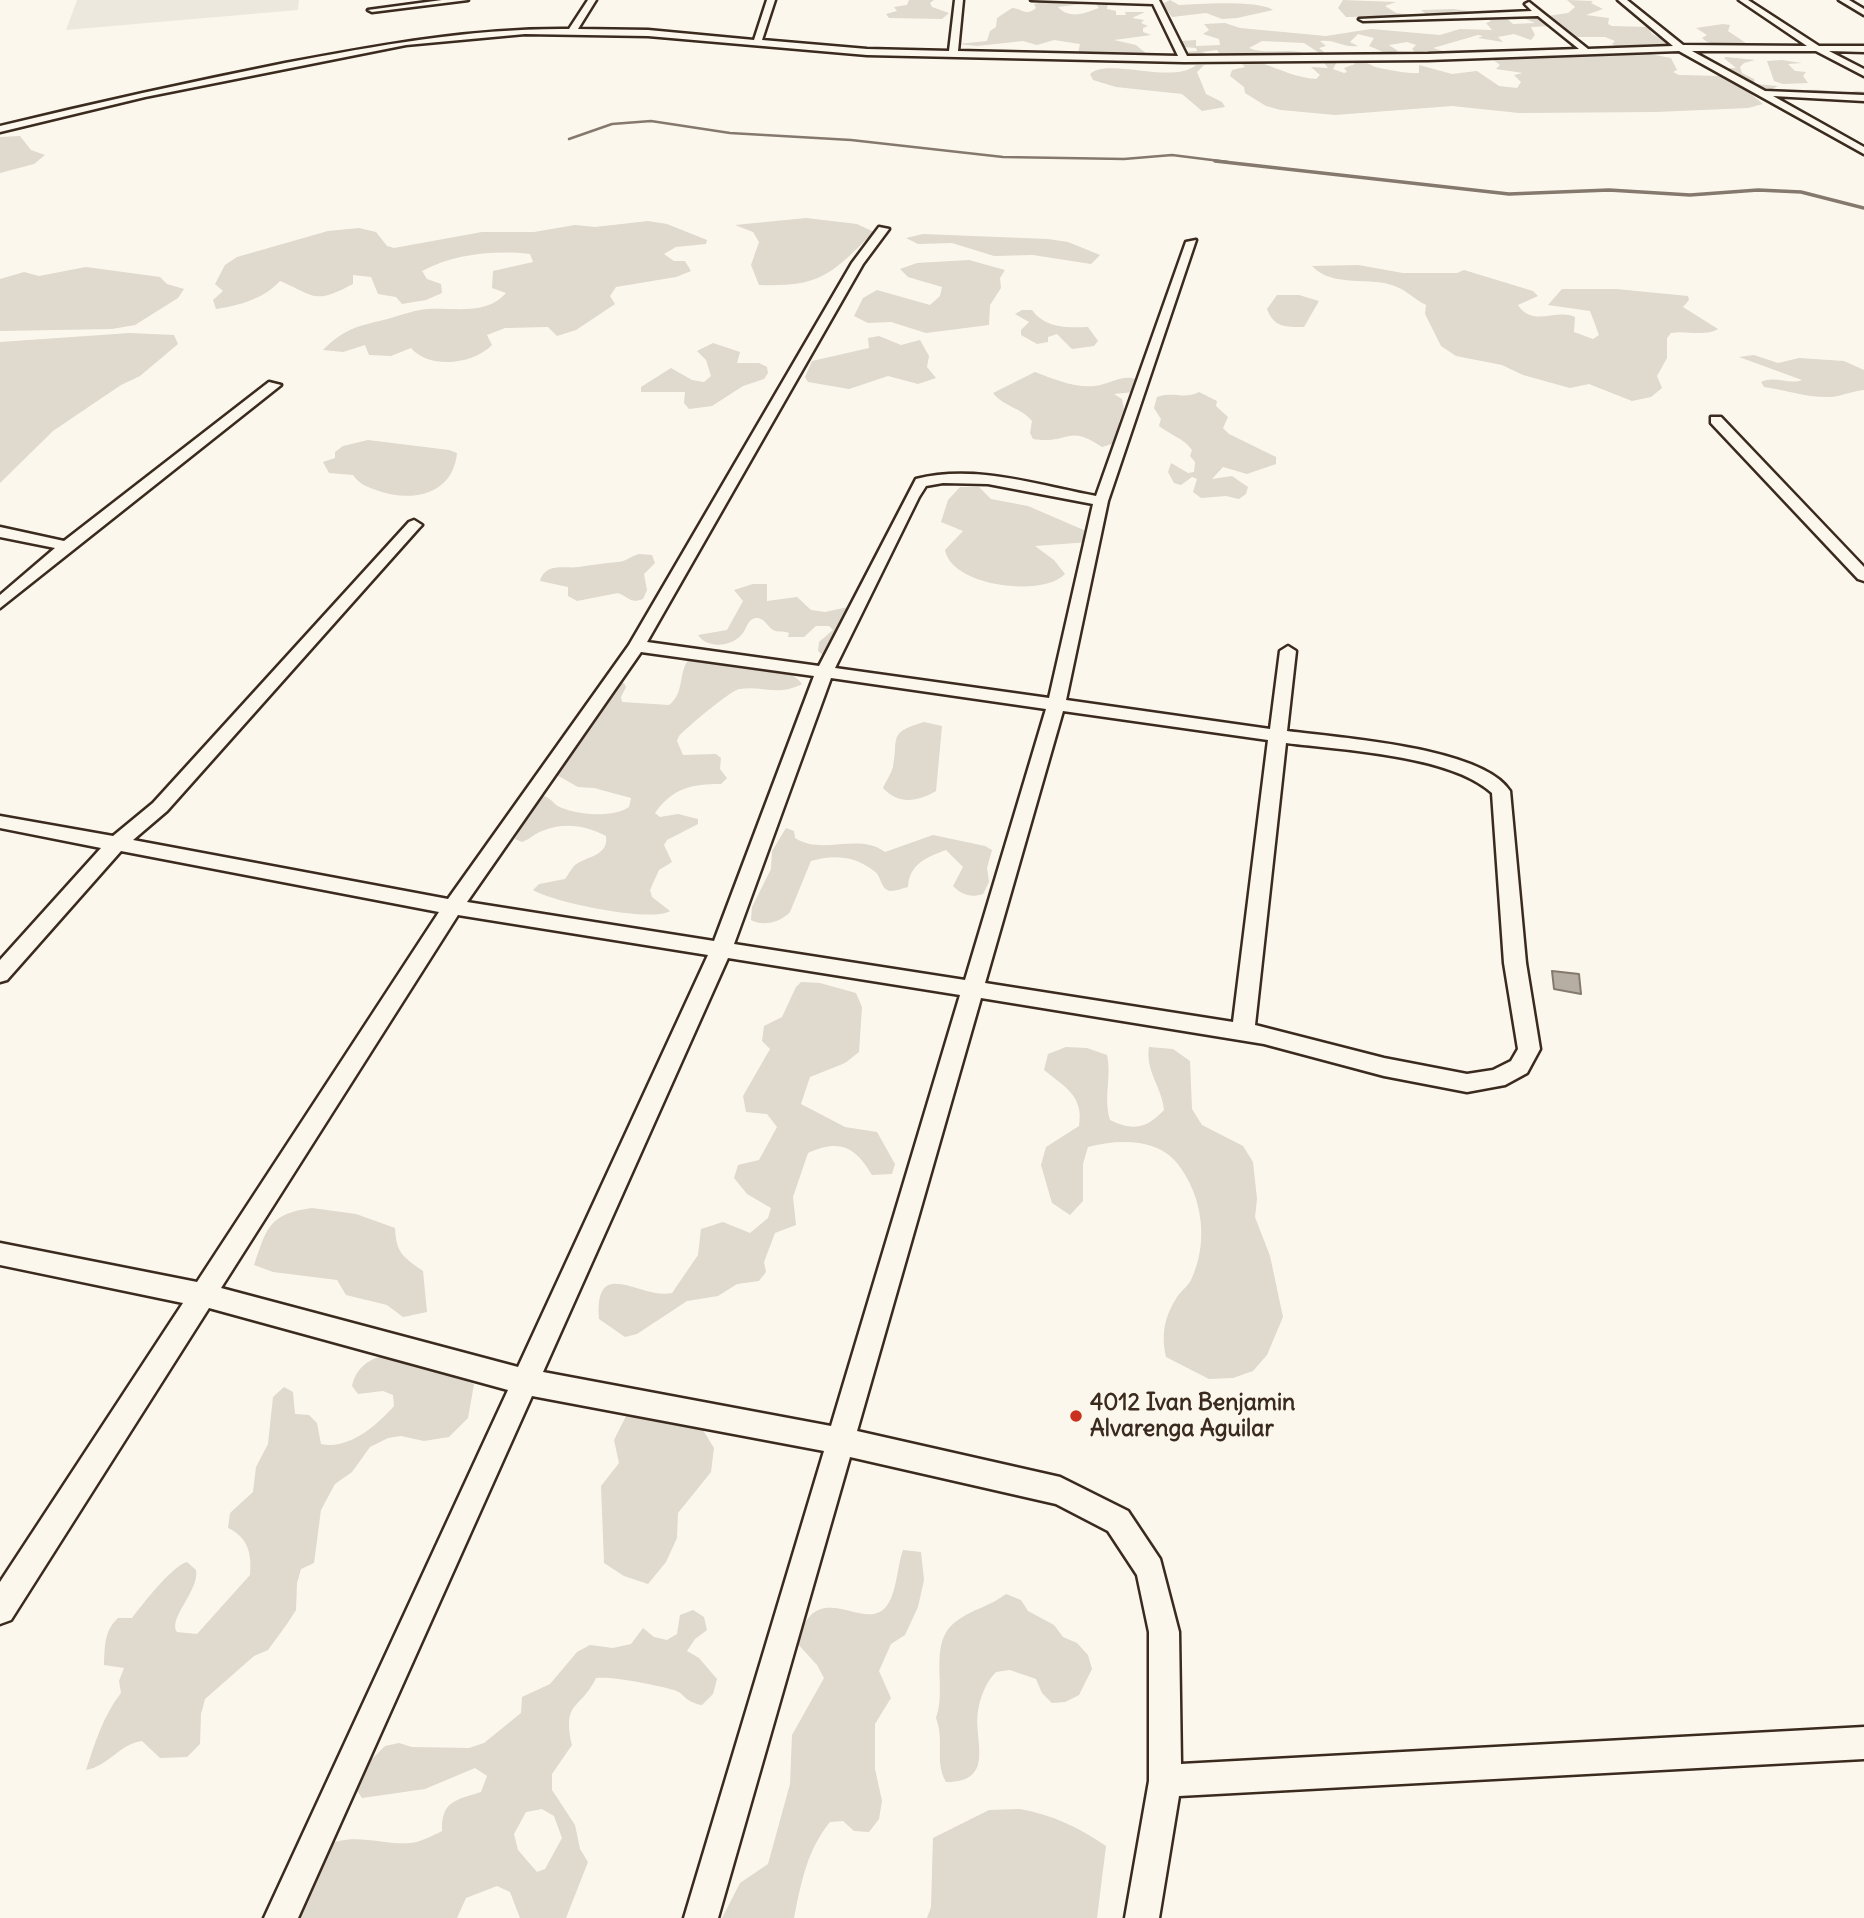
<!DOCTYPE html>
<html>
<head>
<meta charset="utf-8">
<style>
  body { margin:0 }
  canvas { display:block; background:#fbf7ec }
</style>
</head>
<body>
<canvas width="1864" height="1918"></canvas>
<script>
const g = document.querySelector('canvas').getContext('2d');
g.lineJoin = 'round';
function fillPath(path, color) {
  g.fillStyle = color;
  g.fill(path, 'evenodd');
}
function strokePath(path, color, width, dash) {
  g.strokeStyle = color;
  g.lineWidth = width;
  g.lineCap = dash ? 'butt' : 'round';
  g.setLineDash(dash || []);
  g.stroke(path);
}
function label(font, color, halo, rows, align = 'center') {
  g.font = font + ' Delius,sans-serif';
  g.lineWidth = 6;
  g.setLineDash([]);
  g.textBaseline = 'middle';
  g.strokeStyle = halo;
  g.fillStyle = color;
  for (const [text, x, y, turn = 0] of rows) {
    g.save();
    g.translate(x, y);
    g.rotate((+turn || 0) * Math.PI / 180);
    g.textAlign = isNaN(turn) ? turn : align;
    if (halo) g.strokeText(text, 0, 0);
    g.fillText(text, 0, 0);
    g.restore();
  }
}
fillPath(new Path2D(`
  M77,0H299L298,10L66,30Z`), '#ede8dd');
fillPath(new Path2D(`
  M909,0H934L930,3L932,7L949,13L942,19L889,18L886,14L897,11L894,7L907,5Z
  M1170,0L1179,5C1200,4 1257,0 1273,10L1237,18L1222,19L1206,13L1172,17L1162,4Z
  M1343,0L1396,2L1385,6L1396,13L1420,16L1346,17L1338,8Z
  M1567,0L1593,1L1591,3L1603,9L1586,15L1609,18L1608,24L1612,26L1648,27L1652,34L1671,44L1615,46L1612,44L1615,41L1605,37H1574L1548,16L1568,13L1575,7Z
  M1042,2L1090,3L1058,7C1070,20 1085,13 1099,8L1095,3L1108,4L1107,9L1116,11V15H1126L1125,12H1145L1132,18L1144,20L1141,23L1148,26L1143,28V32L1151,35L1114,40L1136,45L1149,56L1078,54L1080,44L1054,40L1037,45L1023,41L977,46L958,44L987,41L990,31L996,27L997,18L1012,8C1022,8 1025,17 1036,8L1034,4Z
  M1453,9L1504,16L1513,24L1535,23L1516,15H1538L1550,26L1531,27L1535,35L1531,40L1514,34L1498,37L1503,42L1478,38L1483,36L1478,35L1433,48L1443,51L1493,49L1499,53L1437,55L1415,52L1412,49L1416,45L1407,42L1389,45L1398,51L1388,54L1369,46L1374,38L1358,34L1350,42L1358,46C1343,48 1335,39 1320,41L1326,46L1319,48L1324,52L1321,54L1304,43L1262,41L1249,48C1269,56 1290,46 1309,55L1218,57L1215,56L1219,53L1217,50L1202,52L1213,57L1188,56L1184,52L1197,51L1196,48L1183,47L1181,41L1196,40V46L1220,45L1219,39L1203,34L1209,30L1204,24L1225,23L1240,28L1326,36L1371,29L1440,35L1460,29L1492,30L1486,23L1491,21L1486,17L1468,15L1470,12L1426,14L1421,10Z
  M1723,24L1730,25L1728,31L1746,43C1735,49 1711,47 1702,38L1707,35L1696,28Z
  M1639,52L1671,58L1677,70L1673,72L1679,75L1721,76L1746,90L1763,104L1748,108L1656,112L1519,113L1452,106L1335,115L1281,110L1266,106L1245,93L1244,87L1230,76L1232,70L1245,67L1238,61H1285L1264,64C1281,70 1298,78 1316,79L1320,75L1311,67L1328,68L1322,60H1338L1333,69L1344,73L1347,72L1344,68L1355,64L1352,60C1365,59 1368,65 1379,68C1391,70 1407,74 1419,73V65L1452,74L1477,71L1499,86L1517,88L1521,82L1514,75L1523,73L1496,69L1500,65L1492,59L1513,55Z
  M1726,57L1755,60L1744,63L1740,67L1742,73L1754,79L1755,84L1778,86L1772,89C1783,95 1794,86 1802,94L1808,92L1805,90C1819,89 1828,90 1842,93C1851,94 1854,89 1864,92V97L1771,95L1723,68H1736L1724,58Z
  M1782,60L1802,63L1788,64L1795,71L1806,72L1803,76L1808,83L1783,84L1774,81L1767,61Z
  M1196,65H1204L1197,72L1206,94L1222,102L1225,107L1202,111L1182,94L1116,87L1093,80L1090,74C1108,57 1173,85 1196,65Z
  M20,136L31,150L45,155L34,164L0,173V137Z
  M806,218L857,224L874,232C831,274 822,287 759,285L751,265L759,242L753,232L735,225Z
  M648,221L667,224L707,240L706,244L676,247L664,254L674,261H685L691,271L676,277L616,287L610,296L615,304L576,330L557,336L548,327L505,328L487,335L492,345C474,364 430,370 411,348L391,356L369,355L365,345L343,352L323,350C347,326 361,326 391,318C404,314 415,310 428,309C456,307 485,316 506,293L492,288L493,271L533,262L530,254C494,250 454,254 422,271L427,279L441,284L442,293L426,300L402,304L396,297L378,294L371,277L353,275V284C313,305 316,296 280,281C263,299 241,305 216,309L213,300L223,291L215,284L225,265L237,257L328,231L359,228L376,232L387,246L394,248L482,232H534L575,225L595,227Z
  M923,234L1048,239L1068,242L1100,255L1091,264L1033,255L994,256L952,243L918,244L906,238Z
  M969,260L1005,270L1000,278L1001,288L990,305L989,325L926,333L891,322L868,323L854,316L863,298L877,290L930,305L940,296L942,287L908,277L900,269L917,263Z
  M1358,265L1403,273H1457L1464,270L1533,291L1538,296L1518,305C1533,328 1556,308 1575,317L1574,332L1593,339L1599,335L1590,311L1548,305L1562,289H1616L1688,296L1689,300L1683,307L1718,329C1705,337 1686,330 1671,333L1667,338V358L1657,376L1662,388L1651,397L1632,401L1589,384L1570,388L1523,375L1502,365L1456,356L1441,346L1425,314L1426,305C1416,300 1407,291 1397,287C1370,275 1334,289 1312,266Z
  M86,267L160,277L167,284L184,289L178,298L135,325L112,329L0,331V279L24,272L39,276Z
  M1277,295H1299L1319,301L1304,327C1286,327 1274,328 1267,309Z
  M1022,310H1032C1045,328 1067,328 1088,327L1098,341L1094,346L1072,349L1057,334L1048,337V342L1037,344L1021,335V330L1029,322L1015,314Z
  M130,333L174,335L178,344L140,376L121,385L53,431L0,483V342Z
  M879,336L901,345L920,340L929,356L927,367L936,378L918,384L888,376L849,389L808,382L805,377L812,361L869,348L868,338Z
  M713,343L740,352L737,363H759L767,367L768,373L764,379L743,386L712,406L689,409L684,403L685,392H641V387L671,368L692,380L704,382L711,376L706,360L697,351Z
  M1754,355L1778,363L1799,358L1844,361L1864,370V390C1852,391 1842,396 1831,397C1808,398 1786,390 1764,387L1761,382C1775,375 1789,385 1802,380L1739,357Z
  M1035,372C1054,379 1074,388 1095,386C1113,384 1127,370 1143,384L1134,392L1114,394L1122,399L1124,410L1119,422L1123,435L1121,441L1102,447C1067,423 1069,445 1033,439L1030,433L1032,421C1022,408 1004,407 993,393Z
  M1199,392L1217,401L1216,406L1228,417L1223,428L1229,434L1276,457V464L1247,474L1223,467L1212,479L1232,476L1248,487L1246,494L1239,499L1226,496L1201,498L1193,492L1197,479L1192,477L1181,485L1174,483L1168,472L1171,463L1188,473L1194,472L1195,462L1190,456L1192,450C1184,438 1170,435 1159,426L1161,419L1154,408L1157,397C1173,391 1184,400 1199,392Z
  M368,440L449,450L457,453C453,496 410,503 376,490C367,487 358,483 353,475L329,473L323,462L335,458V452L343,446Z
  M960,487H979L991,499L1028,506L1093,534L1089,542L1035,546L1054,560L1065,574C1042,598 951,586 945,550L963,531L941,522L948,500Z
  M639,554L652,555L655,563L644,574L647,590L643,599C630,604 629,597 618,593L577,601L568,596V587L540,581C546,562 564,569 579,567C592,565 604,563 618,562C625,562 631,556 639,554Z
  M753,584H767V601L797,597L811,610L825,612L853,606L859,622L844,652L826,658L818,651L819,642L833,630L829,626H816L804,637H788L789,633C783,630 778,633 773,630C768,627 764,617 756,618C747,619 747,629 742,634C732,647 707,649 698,635L727,630L743,601L734,590Z
  M689,659C706,661 723,665 739,668C759,671 789,665 802,684C777,697 763,685 739,689C730,691 687,727 679,736L677,741L683,755L716,754L721,758L720,769L727,778L721,784C691,784 673,788 655,813L660,817L678,814L698,819V824L667,840L664,845L672,862L659,870L650,890L652,897L670,911C652,923 552,902 533,890L539,884L565,879C568,875 571,869 575,865C587,856 609,856 606,836C586,825 563,822 542,831C534,834 530,839 522,842L515,839L536,799L544,796C553,799 553,805 562,808C579,815 614,818 629,807L631,798L594,788L578,787L555,774L603,707L616,683H624L626,687L621,697L622,702L669,705C685,693 678,672 689,659Z
  M924,722L942,726L936,791C917,802 899,805 883,788C886,781 891,774 893,767C899,737 887,733 924,722Z
  M786,828L794,831L795,838C823,856 858,832 885,852L933,835L985,846L992,850L987,868L989,882L983,894C971,898 962,895 953,886L963,867L946,850C927,857 909,864 908,887C903,888 896,891 891,891C880,890 882,876 874,871C856,856 833,854 811,861L790,912C781,922 763,927 751,920L752,907L771,869L772,851Z
  M801,982L820,983L856,993L862,1007L859,1052L845,1063L810,1077L801,1104L845,1127L877,1132L895,1164L892,1174L872,1175C855,1146 839,1139 808,1153L793,1197L796,1225L775,1233L764,1262L766,1272L759,1281L737,1284L718,1296L687,1301L637,1334L625,1337L599,1319C594,1254 641,1300 672,1293L698,1255L701,1229L723,1222L750,1233L768,1218L771,1208L747,1194L734,1178L738,1165L759,1160L777,1127L767,1114L746,1112L743,1096L770,1049L762,1041L764,1026L782,1017L796,987Z
  M1066,1047L1087,1048L1107,1055C1112,1078 1103,1096 1110,1120C1133,1131 1146,1129 1164,1110C1162,1087 1145,1071 1149,1047L1173,1049L1190,1061L1192,1109L1202,1125L1243,1146L1253,1162L1257,1199L1255,1217L1270,1256L1283,1317L1267,1355L1253,1371L1233,1378L1209,1379L1166,1357C1161,1335 1164,1317 1177,1297C1181,1291 1188,1286 1191,1280C1209,1242 1203,1196 1177,1163C1157,1138 1117,1139 1088,1147L1083,1164V1201L1070,1215L1052,1203L1041,1165L1046,1147L1079,1126C1084,1096 1065,1087 1044,1070L1048,1054Z
  M312,1208L356,1214L395,1228C396,1253 403,1257 423,1271L427,1312L403,1317L387,1305L346,1295L337,1280L273,1272L254,1265C267,1227 269,1214 312,1208Z
  M387,1355L474,1384L468,1418L449,1437L424,1441L401,1436L388,1438L370,1447L352,1472L335,1484L321,1510L314,1563L301,1569L297,1583L296,1610L287,1624L268,1650L254,1656L205,1699L201,1714L200,1744L187,1757L160,1758L142,1741C119,1744 109,1766 86,1770C95,1743 103,1716 121,1693L119,1681L124,1668L104,1665C105,1646 104,1631 118,1618H132C142,1605 173,1565 187,1562L196,1570C200,1590 167,1619 177,1632L197,1634L250,1575C252,1554 248,1537 228,1528L230,1513L253,1492L256,1467L268,1444L273,1397L284,1387L293,1392L295,1414L309,1415L317,1423L321,1444C349,1450 376,1426 394,1406L393,1395L383,1391L358,1394L352,1386C356,1368 369,1358 387,1355Z
  M652,1414L701,1427L714,1448L711,1472L678,1513L677,1538L666,1562L648,1584L624,1576L604,1563L601,1486L619,1463L614,1440L626,1416Z
  M903,1550L921,1552L924,1580L918,1607L905,1635L891,1644L879,1671L891,1698L875,1724V1769L882,1801L879,1819L869,1832L854,1831L843,1821L830,1822C807,1850 801,1883 794,1918H722L740,1883L768,1864L790,1784L792,1735L824,1678L817,1665L797,1643C815,1574 862,1632 885,1608C897,1595 897,1566 903,1550Z
  M1006,1594L1021,1600L1028,1611L1054,1625L1063,1637L1077,1643L1088,1655L1092,1669L1079,1695L1065,1702L1052,1703L1042,1693L1036,1679L1010,1670L996,1672C986,1682 980,1697 978,1711C973,1740 997,1782 946,1782C934,1760 945,1742 936,1718C948,1688 926,1641 958,1620C973,1609 991,1606 1006,1594Z
  M693,1610L704,1617L707,1630L695,1639L687,1651L699,1658L717,1679L713,1694L702,1705C684,1702 686,1694 674,1690C657,1685 612,1676 596,1678C580,1711 562,1700 572,1745L552,1774V1790L575,1825L580,1849L588,1862L566,1918H520L510,1892L497,1886L466,1898L457,1918H296L327,1845C355,1832 381,1845 410,1843C421,1842 432,1836 442,1831C441,1801 456,1800 481,1792L487,1776L475,1768L425,1789L362,1798L354,1786L361,1770L385,1746L399,1743L412,1747L469,1748L484,1743L521,1713L522,1697L550,1684L577,1652L590,1645L613,1648L631,1644L643,1628L654,1637L667,1640L677,1634L680,1615ZM542,1809L554,1816L562,1838L545,1869L537,1872L518,1850L514,1834L526,1812Z
  M1020,1809C1053,1815 1078,1827 1106,1846L1097,1918H927L931,1907L933,1838L989,1810Z`), '#dfd9ce');
const water = new Path2D(`
  M1552,971L1579,974L1581,994L1554,989Z`);
fillPath(water, '#b6aea2');
strokePath(water, '#85796d', 2);
strokePath(new Path2D(`
  M569,139L612,124L651,121L730,133L851,140L1003,157L1124,159L1172,155L1228,162`), '#85796d', 2.5);
strokePath(new Path2D(`
  M1215,161L1509,194L1609,190L1690,195L1758,190L1801,192L1864,208`), '#85796d', 3.5);
const street = new Path2D(`
  M442,0H468L372,12L368,10Z
  M588,0H596L578,29L648,30L754,40L767,0H775L762,40L867,49L949,51L955,0H963L958,51L1178,56L1153,4L1031,0H1159L1187,56L1428,54L1579,49L1538,16L1363,21L1359,19L1532,11L1525,4L1529,2L1588,49L1673,46L1618,0H1627L1683,45L1807,46L1739,0H1748L1819,46H1864V52L1829,51L1864,69V76L1816,51H1692L1765,91L1864,95V101L1773,96L1864,147V154L1679,51L1428,60L1184,62L867,55L648,36L525,34L406,45L145,97L0,132V126C95,103 190,82 285,63C380,45 473,28 569,29Z
  M1839,0H1849L1864,9V15Z
  M879,227L889,229L863,264L647,642L819,666L916,479C975,464 1037,485 1096,496L1186,242L1196,240L1108,501L1066,700L1270,729L1280,651L1288,646L1296,651L1287,731C1339,738 1482,747 1510,791L1526,963L1540,1049L1527,1073L1505,1085L1467,1092L1384,1076L1264,1044L981,998L857,1431L1060,1477L1128,1511L1160,1559L1179,1632L1181,1764L1864,1727V1759L1179,1796L1159,1918H1125L1149,1781V1632L1137,1575L1108,1531L1056,1504L850,1457L718,1918H684L824,1451L532,1396L298,1918H264L508,1390L209,1308L11,1620L0,1624V1582L183,1303L0,1265V1243L197,1282L439,912L121,851L7,980L0,982V960L101,848L0,828V816L113,836L153,803L409,522L414,520L422,525L419,528L167,811L133,840L448,899L629,645L852,263ZM943,483L988,484L1093,504L1049,698L835,668L919,497L926,486ZM641,652L814,676L714,941L467,902ZM831,678L1046,709L965,980L734,944ZM1063,711L1268,740L1233,1022L985,983ZM1286,743C1342,750 1451,755 1492,793L1504,963L1518,1049L1511,1061L1493,1070L1467,1074L1384,1058L1255,1025ZM458,915L708,955L518,1367L221,1288ZM728,958L960,995L831,1426L543,1372Z
  M269,382L281,385L0,608V595L55,548L0,537V527L64,541Z
  M1711,417H1721L1864,567V581L1858,579L1711,423Z`);
strokePath(street, '#3b2a1e', 5);
fillPath(street, '#fbf7ec');
for (const [x, y, r, color] of [
  [1076,1416,7,"#c8321e"]
]) {
  const dot = new Path2D();
  dot.arc(x, y, r, 0, 2 * Math.PI);
  g.fillStyle = color;
  g.fill(dot);
  strokePath(dot, '#fbf7ec', 2.5);
}
label('bold 23px', '#3b2a1e', '#fbf7ec', [
  ["4012 Ivan Benjamin",1090,1403],
  ["Alvarenga Aguilar",1090,1429]
], 'left');
</script>
</body>
</html>
